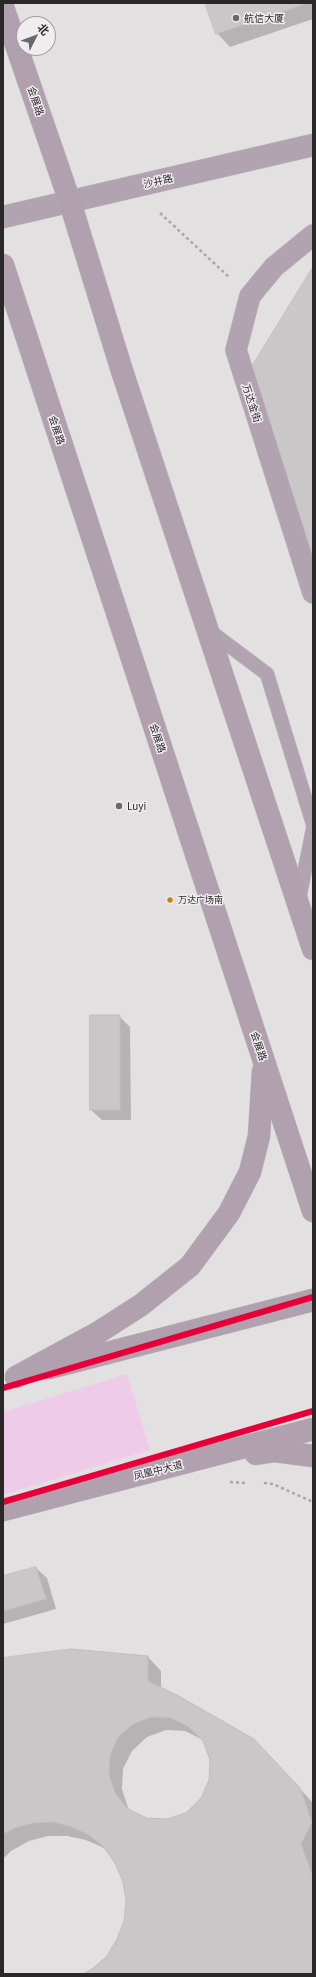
<!DOCTYPE html>
<html>
<head>
<meta charset="utf-8">
<style>
  body { margin:0 }
  #map { position:relative; width:316px; height:1977px; overflow:hidden; background:#e3e0e2; font-family:Georgia,"Noto Sans SC",serif }
  canvas { display:block }
  .frame { position:absolute; inset:0; border:4px solid #292728; pointer-events:none }
  .north { position:absolute; left:16px; top:16px; width:40px; height:40px; box-sizing:border-box; background:#f1ecf0; border:1px solid #a19da0; border-radius:50%; rotate:48deg; font-size:11px; font-weight:700; line-height:16px; text-align:center; color:#292728 }
  .north::after { content:''; display:block; margin:auto; width:14px; height:18px; background:#6a6869; clip-path:polygon(50% 0,100% 100%,50% 72%,0 100%) }
</style>
</head>
<body>
<div id="map">
<canvas width="316" height="1977"></canvas>
<div class="frame"></div>
<div class="north">北</div>
</div>
<script>
const g = document.querySelector('canvas').getContext('2d');
g.lineJoin = 'round';
function fillPath(path, color) {
  g.fillStyle = color;
  g.fill(path, 'evenodd');
}
function strokePath(path, color, width, dash) {
  g.strokeStyle = color;
  g.lineWidth = width;
  g.lineCap = dash ? 'butt' : 'round';
  g.setLineDash(dash || []);
  g.stroke(path);
}
function label(font, color, halo, rows, align = 'center') {
  g.font = font + ' Georgia,"Noto Sans SC",serif';
  g.lineWidth = 3;
  g.setLineDash([]);
  g.textBaseline = 'middle';
  g.strokeStyle = halo;
  g.fillStyle = color;
  for (const [text, x, y, turn = 0] of rows) {
    g.save();
    g.translate(x, y);
    g.rotate((+turn || 0) * Math.PI / 180);
    g.textAlign = isNaN(turn) ? turn : align;
    if (halo) g.strokeText(text, 0, 0);
    g.fillText(text, 0, 0);
    g.restore();
  }
}
fillPath(new Path2D(`
  M127,1374L150,1450L3,1495V1412Z`), '#efcbea');
fillPath(new Path2D(`
  M206,3H313V19L230,47L217,33Z
  M119,1016L130,1027L131,1120H102L91,1110Z
  M36,1568L47,1578L56,1609L3,1624V1577Z
  M148,1657L161,1671V1689L268,1754L313,1803V1974H85L93,1969L107,1956L118,1940L125,1921L127,1901L124,1881L116,1863L104,1848L86,1840L67,1836H48L29,1841L11,1851L3,1859V1659ZM166,1730L185,1731L203,1740L211,1760L210,1781L202,1799L186,1813L167,1820L146,1819L131,1812L128,1808L122,1789L123,1769L132,1751L147,1737Z`), '#0003');
const building = new Path2D(`
  M205,3H308L216,34Z
  M313,267V566L248,373Z
  M90,1015H120V1110H90Z
  M36,1567L46,1599L3,1611V1576Z
  M71,1649L148,1656V1681L177,1695L254,1739L300,1788L312,1822L301,1844L313,1877V1974H83L92,1969L107,1956L117,1939L124,1921L126,1901L123,1882L115,1863L104,1847L89,1835L72,1827L53,1822L33,1823L15,1828L3,1834V1658ZM152,1717L171,1718L189,1727L203,1741L210,1760L209,1780L201,1798L186,1813L167,1819L147,1818L128,1809L115,1793L109,1775L110,1755L118,1737L133,1724Z`);
fillPath(building, '#c9c7c8');
strokePath(building, '#bfbebe', 1);
const service = new Path2D(`
  M207,629L267,674L313,824
  M299,899L313,829`);
const pedestrian = new Path2D(`
  M313,235L274,267L250,296L236,350L313,593`);
const tertiary = new Path2D(`
  M3,217L313,145`);
const secondary = new Path2D(`
  M3,7L70,202L122,371L313,949
  M3,265L313,1211
  M49,1368L313,1300
  M16,1377L99,1332L141,1305L190,1266L229,1213L250,1172L259,1136L263,1071
  M256,1454L275,1451L313,1456
  M3,1510L313,1429`);
strokePath(service, '#bdbcbd', 15);
strokePath(pedestrian, '#bdbcbd', 22);
strokePath(tertiary, '#bdbcbd', 23);
strokePath(secondary, '#bdbcbd', 23);
strokePath(new Path2D(`
  M160,213L229,277
  M230,1482L247,1483
  M264,1483L273,1484L313,1502`), '#ada3ac', 2.5, [3, 3]);
strokePath(service, '#b2a3b0', 14);
strokePath(pedestrian, '#b2a3b0', 21);
strokePath(tertiary, '#b2a3b0', 22);
strokePath(secondary, '#b1a1af', 22);
strokePath(new Path2D(`
  M3,1388L313,1297
  M3,1502L313,1411`), '#e60039', 6);
for (const [x, y, r, color] of [
  [236,18,4,"#6a6869"],
  [119,806,4,"#6a6869"],
  [170,900,3.5,"#c4860a"]
]) {
  const dot = new Path2D();
  dot.arc(x, y, r, 0, 2 * Math.PI);
  g.fillStyle = color;
  g.fill(dot);
  strokePath(dot, '#f1ecf0', 1.5);
}
label('9px', '#292728', '#f1ecf0', [
  ["万达广场南",178,900]
], 'left');
label('10px', '#292728', '#f1ecf0', [
  ["航信大厦",244,18],
  ["Luyi",127,806]
], 'left');
label('10px', '#292728', '#f1ecf0', [
  ["会展路",36,101,71],
  ["沙井路",158,181,-13],
  ["万达金街",252,403,72],
  ["会展路",57,430,72],
  ["会展路",158,738,72],
  ["会展路",259,1046,72],
  ["凤凰中大道",158,1470,-14]
]);
</script>
</body>
</html>
